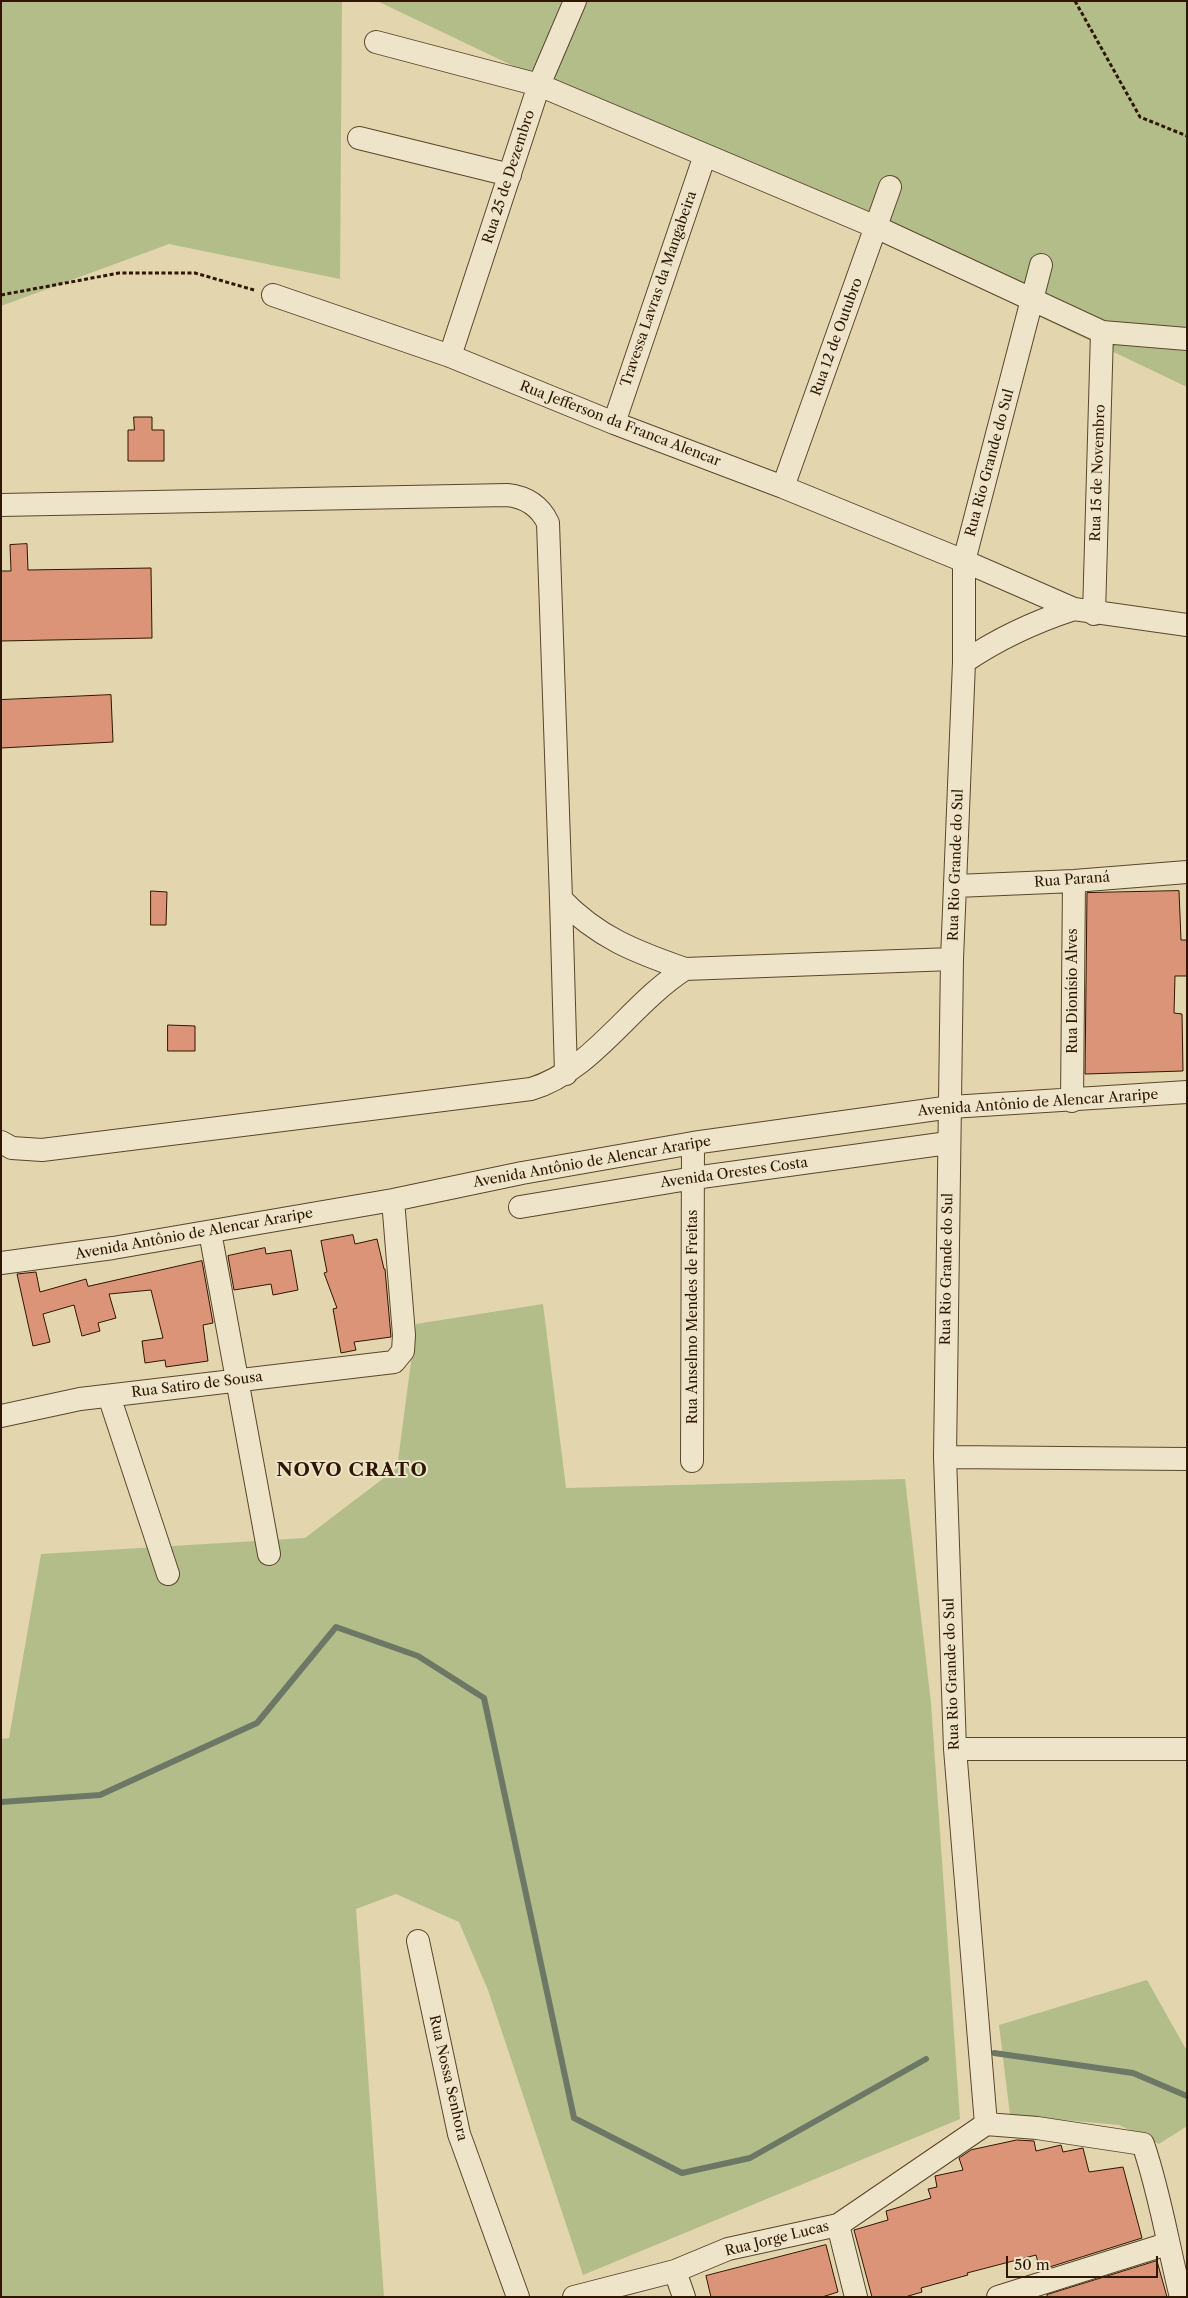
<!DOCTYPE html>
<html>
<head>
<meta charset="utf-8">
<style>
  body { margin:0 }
  #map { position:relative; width:1188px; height:2298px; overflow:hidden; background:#e3d5ad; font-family:"Libre Caslon Text",serif }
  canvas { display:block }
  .frame { position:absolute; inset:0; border:2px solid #2e1600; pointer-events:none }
  .scale { position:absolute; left:1006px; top:2256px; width:152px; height:22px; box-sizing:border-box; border:2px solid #2e1600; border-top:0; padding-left:6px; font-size:15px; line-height:18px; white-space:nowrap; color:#2e1600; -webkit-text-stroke:4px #ede4ca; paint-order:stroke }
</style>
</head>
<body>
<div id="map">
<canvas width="1188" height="2298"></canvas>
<div class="frame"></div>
<div class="scale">50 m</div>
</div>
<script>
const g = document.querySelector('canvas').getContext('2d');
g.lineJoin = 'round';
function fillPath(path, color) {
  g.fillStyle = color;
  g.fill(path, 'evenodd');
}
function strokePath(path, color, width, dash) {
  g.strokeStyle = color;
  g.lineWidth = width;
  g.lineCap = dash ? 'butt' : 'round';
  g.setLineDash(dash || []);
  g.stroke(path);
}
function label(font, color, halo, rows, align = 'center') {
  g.font = font + ' "Libre Caslon Text",serif';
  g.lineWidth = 4;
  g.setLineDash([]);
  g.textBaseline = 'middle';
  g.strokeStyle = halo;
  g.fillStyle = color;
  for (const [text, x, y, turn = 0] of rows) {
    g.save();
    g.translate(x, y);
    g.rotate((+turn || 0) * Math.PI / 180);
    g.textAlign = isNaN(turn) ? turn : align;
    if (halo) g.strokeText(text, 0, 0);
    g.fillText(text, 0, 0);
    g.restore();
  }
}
fillPath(new Path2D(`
  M1,1H342L340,279L169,244L1,306Z
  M377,1H1187V387Z
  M543,1304L566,1488L905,1479L931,1703L960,2119L583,2275L488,1990L459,1922L396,1894L356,1909L384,2297H1V1739L9,1738L41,1554L305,1538L397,1468L416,1324Z
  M1147,1980L1187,2051V2126L1159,2144L1119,2125L1010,2115L999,2025Z`), '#b3bd8a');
strokePath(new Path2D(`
  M1,1802L100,1795L257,1723L336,1627L418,1656L484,1698L574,2118L682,2173L750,2158L926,2059
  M994,2053L1133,2073L1187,2096`), '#6c7865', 6);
const building = new Path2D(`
  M134,417H152V430H164V461H128V430H134Z
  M27,544L28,570L151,568L152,638L1,641V571H11L10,545Z
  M111,695L113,742L1,748V700Z
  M151,891L167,892L166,925H151Z
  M1179,891L1181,940H1187V976H1175L1174,1013L1182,1014L1183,1071L1085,1074L1087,893Z
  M168,1025L195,1026V1051H168Z
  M353,1235L355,1244L377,1239L384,1269H385L391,1337L354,1342L356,1350L341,1353L333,1309L337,1308L324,1273L327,1272L321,1241Z
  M265,1248L266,1254L291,1250L298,1290L273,1295L271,1284L234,1290L228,1256Z
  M202,1261L213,1323L203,1325L208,1361L166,1367L165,1360L145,1363L142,1341L163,1338L151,1290L109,1294L116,1318L98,1323L100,1331L82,1336L74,1305L43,1314L50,1342L33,1346L17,1274L36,1272L40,1292L86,1279L88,1286Z
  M1017,2140L1034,2141L1036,2151L1061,2145L1063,2152L1083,2148L1089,2172L1123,2167L1142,2238L1040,2270L1036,2255L967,2273L968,2275L921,2288L922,2292L905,2297H872L854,2230L888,2220L886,2211L931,2198L928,2189L937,2187L935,2176L963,2170L959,2158L971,2150Z
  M826,2245L838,2292L822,2297H711L706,2276Z
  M1157,2261L1167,2297H1047V2295Z`);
fillPath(building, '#dc9479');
strokePath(building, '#2e1600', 1);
const minor = new Path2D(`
  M376,42L539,85L876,227L1102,332L1187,339
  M359,138L510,175
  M273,295L450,356L614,423L783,487L964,561L1074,609L1187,625
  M450,356L539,85L575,1
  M614,423L705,155
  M783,487L890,187
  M1,505L507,495C526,497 540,506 548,523L561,899C597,937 636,952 685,969
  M1094,614L1102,332
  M964,662C999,638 1034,622 1074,609
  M956,886L1074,881L1187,872
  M561,899L566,1074
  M1072,1101L1074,881
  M1,1142L12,1148L42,1150L531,1089C592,1071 630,1004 685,969L952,959
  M520,1207L694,1178L948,1143
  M210,1232L269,1554
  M1,1263L113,1248L393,1200L522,1173L693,1143L951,1107L1187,1092
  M109,1396L168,1574
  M1,1416L80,1399L394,1362L403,1351L404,1335L393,1200
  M945,1457L1187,1459
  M692,1461L693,1143
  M955,1749H1187
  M418,1941L459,2134L518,2297
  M986,2124L955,1749L945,1457L952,959L964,662V561L1041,265
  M986,2124L1037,2128L1143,2144C1160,2193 1168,2246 1181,2297
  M838,2225L856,2297
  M675,2271L684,2297
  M574,2297L675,2271L728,2249L838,2225L986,2124
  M998,2297L1167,2244`);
strokePath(minor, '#5b462b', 24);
strokePath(new Path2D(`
  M1075,1L1140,117L1187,136
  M1,295L119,273H195L254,290`), '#2e1600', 3, [4, 2.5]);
strokePath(minor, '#ede4ca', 22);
label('14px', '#2e1600', '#ede4ca', [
  ["Rua 25 de Dezembro",509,177,-72],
  ["Travessa Lavras da Mangabeira",659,289,-71],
  ["Rua 12 de Outubro",837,337,-70],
  ["Rua Jefferson da Franca Alencar",620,424,21],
  ["Rua Rio Grande do Sul",990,463,-75],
  ["Rua 15 de Novembro",1098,473,-88],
  ["Rua Rio Grande do Sul",956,865,-88],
  ["Rua Paraná",1072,880,-4],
  ["Rua Dionísio Alves",1073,991,-90],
  ["Avenida Antônio de Alencar Araripe",1038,1103,-4],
  ["Avenida Antônio de Alencar Araripe",592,1162,-10],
  ["Avenida Orestes Costa",734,1173,-8],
  ["Avenida Antônio de Alencar Araripe",194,1234,-10],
  ["Rua Rio Grande do Sul",947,1269,-89],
  ["Rua Anselmo Mendes de Freitas",693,1317,-90],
  ["Rua Satiro de Sousa",197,1385,-7],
  ["Rua Rio Grande do Sul",952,1674,-92],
  ["Rua Nossa Senhora",448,2078,77],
  ["Rua Jorge Lucas",777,2239,-14]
]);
g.letterSpacing = '1px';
label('bold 19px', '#2e1600', '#ede4ca', [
  ["NOVO CRATO",352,1471]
]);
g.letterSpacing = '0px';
</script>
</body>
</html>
